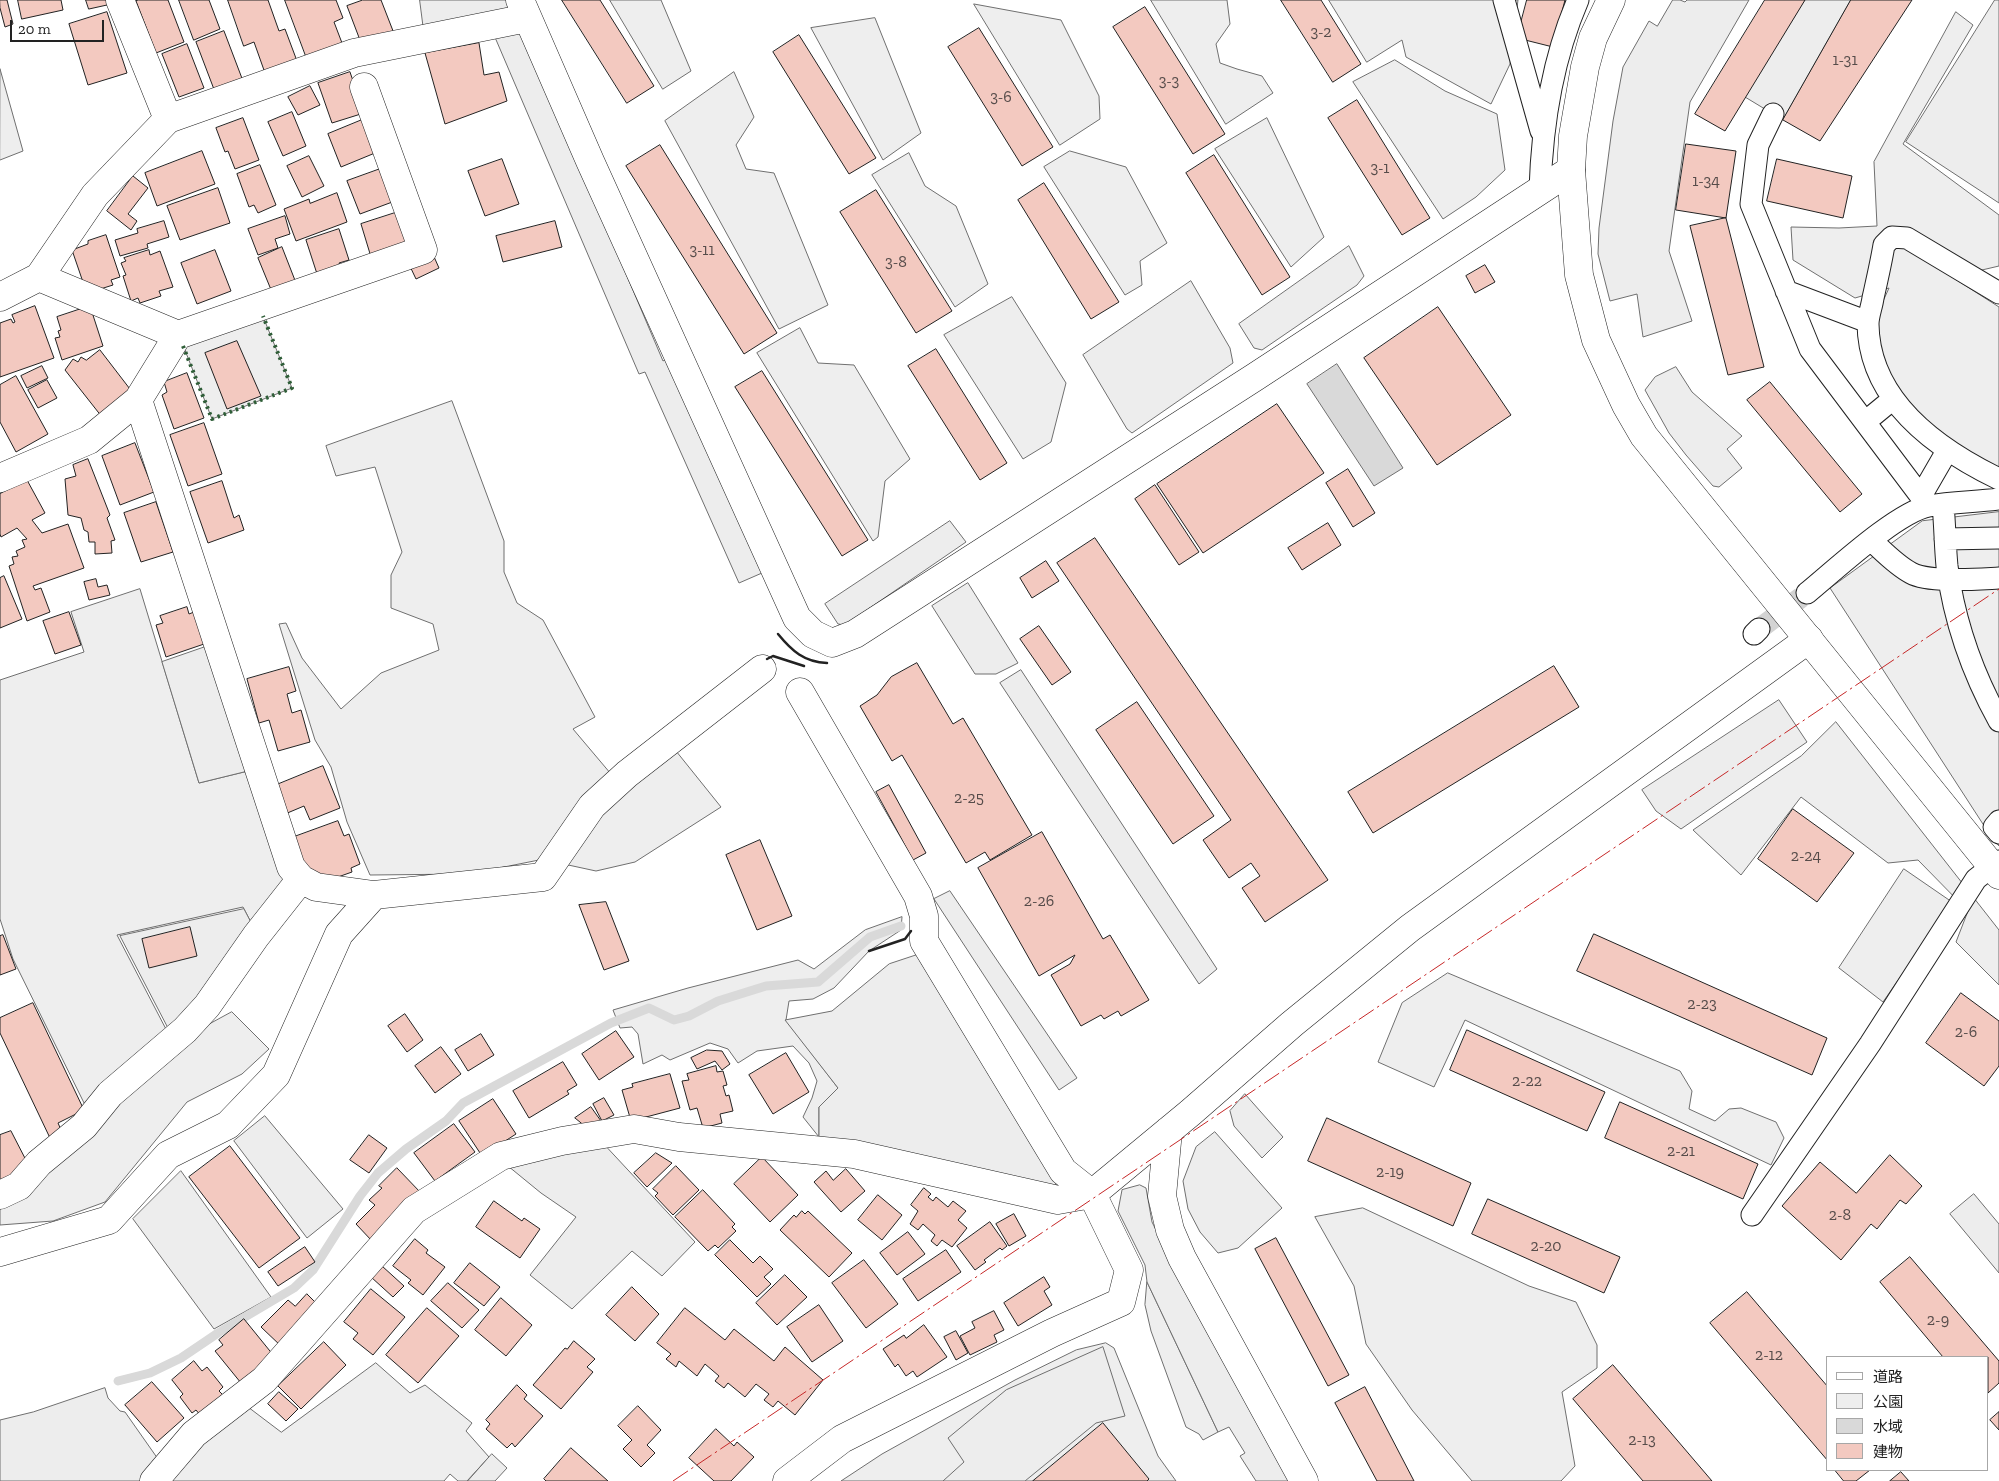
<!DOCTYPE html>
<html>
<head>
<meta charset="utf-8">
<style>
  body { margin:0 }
  #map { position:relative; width:1999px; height:1481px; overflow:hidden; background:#fff; font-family:"Zilla Slab","Noto Sans JP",serif }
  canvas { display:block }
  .legend { position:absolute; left:1826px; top:1356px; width:162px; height:115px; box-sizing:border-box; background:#fff; border:1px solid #a7a7a7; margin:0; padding:6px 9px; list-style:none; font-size:15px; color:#222 }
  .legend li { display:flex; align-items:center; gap:10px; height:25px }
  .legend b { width:25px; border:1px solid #a7a7a7 }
  .scale { position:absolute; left:10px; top:20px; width:94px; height:22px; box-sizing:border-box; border:2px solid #222; border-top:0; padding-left:6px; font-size:15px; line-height:18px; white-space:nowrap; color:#222; -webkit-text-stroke:4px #fff; paint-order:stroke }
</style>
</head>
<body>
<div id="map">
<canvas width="1999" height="1481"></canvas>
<ul class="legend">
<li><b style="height:6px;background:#fff"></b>道路</li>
<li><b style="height:14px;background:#eee"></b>公園</li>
<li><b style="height:14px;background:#d9d9d9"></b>水域</li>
<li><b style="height:14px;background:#f3c9c0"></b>建物</li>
</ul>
<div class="scale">20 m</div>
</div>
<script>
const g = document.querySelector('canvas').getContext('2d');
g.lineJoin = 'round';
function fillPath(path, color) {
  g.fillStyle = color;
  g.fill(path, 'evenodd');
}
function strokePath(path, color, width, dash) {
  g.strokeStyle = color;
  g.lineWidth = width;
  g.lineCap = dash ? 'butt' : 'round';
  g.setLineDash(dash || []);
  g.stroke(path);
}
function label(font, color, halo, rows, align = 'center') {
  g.font = font + ' "Zilla Slab",serif';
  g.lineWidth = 4;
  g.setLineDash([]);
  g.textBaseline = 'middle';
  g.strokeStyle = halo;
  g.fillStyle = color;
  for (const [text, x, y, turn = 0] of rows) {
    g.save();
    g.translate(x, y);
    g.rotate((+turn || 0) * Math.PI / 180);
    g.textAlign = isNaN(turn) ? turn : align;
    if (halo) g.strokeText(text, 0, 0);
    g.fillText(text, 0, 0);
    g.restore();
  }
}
const green = new Path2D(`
  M610,0H661L691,71L663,89Z
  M1151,0H1227L1230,24L1216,44L1220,63L1237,69L1262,76L1273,93L1226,124Z
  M1329,0H1518L1510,64L1491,104L1406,57L1402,40L1367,62Z
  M974,4L1061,20L1099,96L1100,119L1060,145Z
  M1956,12L1973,25L1903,144L1999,215V266L1952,277L1999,307V469L1945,439L1901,400L1880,358L1874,321L1889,288L1855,298L1793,260L1791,227L1839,228L1877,226L1874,162Z
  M875,18L921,133L883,160L811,28Z
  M1395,60L1445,91L1497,114L1505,170L1476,197L1443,219L1353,82Z
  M0,69L23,151L0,160Z
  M734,72L754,117L736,145L746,169L774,173L828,305L779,329L665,121Z
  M1267,118L1324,237L1291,267L1215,149Z
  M1070,151L1126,167L1167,243L1140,261L1142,285L1125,295L1044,167Z
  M909,153L925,186L956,206L988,284L955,307L872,175Z
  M1012,297L1066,383L1051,442L1023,459L944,335Z
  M262,314L292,388L212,419L181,340Z
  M800,328L818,363L854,365L910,459L885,481L878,537L873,541L757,353Z
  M452,401L504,541V572L517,603L543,620L595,717L573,729L611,774L549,858L469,874L370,875L347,822L331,767L315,740L279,624L286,623L302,658L341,709L381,673L439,650L433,624L391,608V575L402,552L375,467L336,476L326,446Z
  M1999,512V846L1992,838L1830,588L1922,521Z
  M140,589L199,783L248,771L290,884L255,930L243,907L117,935L168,1033L88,1111L13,959L0,919V680L84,652L71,612Z
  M1836,722L1999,930V985L1956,942L1968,911L1918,860L1888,863L1801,797L1741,875L1693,830L1801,756Z
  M672,746L721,807L635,862L596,871L559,863L599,808Z
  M1904,869L1952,902L1883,1002L1839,968Z
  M902,917L901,930L869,951L834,988L813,999L789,1001L786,1020L838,1088L819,1107V1137L803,1117L812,1098L817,1081L809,1063L793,1046L757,1051L738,1063L728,1049L710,1043L670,1060L662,1055L643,1064L638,1034L632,1027L620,1028L613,1010L688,988L798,960L814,969L865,930Z
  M1448,973L1680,1071L1692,1091L1689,1109L1715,1121L1729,1109L1741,1108L1776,1122L1784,1138L1771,1165L1465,1020L1434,1087L1378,1062L1402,1003Z
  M232,1012L269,1049L242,1074L187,1102L105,1202L53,1221L0,1225V1207L191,1034Z
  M1363,1208L1529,1286L1576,1302L1597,1345V1368L1562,1392L1575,1466L1561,1481H1472L1412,1410L1366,1344L1354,1286L1315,1217Z
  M1147,1282L1218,1432L1203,1440L1199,1434L1186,1427L1151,1331L1145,1305Z
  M1106,1343L1114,1348L1158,1456L1176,1481H841L882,1454L1015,1380L1076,1350Z
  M376,1363L410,1393L425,1385L472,1423L466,1431L489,1457L467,1481H458L450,1474L444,1481H171C191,1451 220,1430 248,1407L281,1432Z`);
fillPath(green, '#eee');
strokePath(green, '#6f6f6f', 1);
const parking = new Path2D(`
  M420,0H509L512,9L424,31Z
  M1673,0H1680L1685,2L1687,0H1749L1690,102L1669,251L1692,321L1643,337L1637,294L1610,301L1598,254L1599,228L1613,121L1623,67L1649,21L1657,26Z
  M1805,0H1851L1783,120L1745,97Z
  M1995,0H1999V203L1906,142Z
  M523,31L663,361L668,358L762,573L739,583L645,372L639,374L494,35Z
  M1349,246L1364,276L1357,285L1262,350L1254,348L1239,324Z
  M1191,281L1230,348L1233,363L1132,433L1127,429L1083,355Z
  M1676,367L1692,392L1742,436L1727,449L1742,468L1719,487L1713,486L1686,455L1669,433L1645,390L1655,377Z
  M950,521L966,542L845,625L838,624L825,604Z
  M968,583L1018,663L996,674H975L932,606Z
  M211,645L248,771L199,783L162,662Z
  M1021,670L1217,969L1199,984L1000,683Z
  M1779,700L1807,742L1681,829L1656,811L1642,790Z
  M950,891L1077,1078L1059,1090L934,899Z
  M244,909L255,930L169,1030L120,936Z
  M923,953L1056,1184L1055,1191L819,1137V1107L838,1088L785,1020L832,1011L889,964Z
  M1245,1094L1283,1137L1262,1158L1234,1126L1230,1111Z
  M265,1116L343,1209L307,1238L234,1141Z
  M1215,1132L1282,1208L1238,1248L1218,1253L1200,1232L1188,1209L1183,1181L1196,1147Z
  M601,1141L695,1242L662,1276L632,1251L572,1309L530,1275L576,1217L541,1193L508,1166Z
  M181,1171L271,1297L214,1329L133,1219Z
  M1140,1185L1146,1188L1152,1222L1160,1238L1289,1481H1256L1240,1456L1245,1453L1229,1427L1218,1432L1147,1282L1145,1265L1118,1211L1122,1190Z
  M1974,1194L1999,1224V1273L1950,1214Z
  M1103,1347L1125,1416L1096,1423L1025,1481H943L964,1462L948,1438L1006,1390Z
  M105,1388L108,1398L120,1411L125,1412L158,1459L141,1481H0V1420L33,1412Z
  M492,1454L507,1468L495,1481H468Z`);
fillPath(parking, '#ededed');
strokePath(parking, '#6f6f6f', 1);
const water = new Path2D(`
  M1337,364L1403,468L1374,486L1307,384Z`);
fillPath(water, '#d9d9d9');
strokePath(water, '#6f6f6f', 1);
strokePath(new Path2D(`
  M118,1381L150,1373L181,1358L218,1333L294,1288L313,1270L360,1196L378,1173L406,1149L446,1121L463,1103L611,1023L649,1008L674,1020L689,1016L718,1001L766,986L818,982L870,937L901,926`), '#d9d9d9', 9);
const building = new Path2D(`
  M0,0H7L13,24L5,27L0,8Z
  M18,0H61L63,10L22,19Z
  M86,0H115L116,3L89,9Z
  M139,0H168L184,42L156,53L136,1Z
  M179,0H209L220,29L194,40Z
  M228,0H268L279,31L285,29L297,61L265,73L254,42L244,46Z
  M285,0H336L343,18L334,22L342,43L306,56Z
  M363,0H381L395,36L363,48L347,6Z
  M562,0H600L654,86L627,103Z
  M1281,0H1321L1361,64L1333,82Z
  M1527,0H1565L1553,47L1517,38Z
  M1765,0H1805L1725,131L1695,114Z
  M1851,0H1912L1820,141L1783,120Z
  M1145,7L1225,134L1193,154L1113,27Z
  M107,12L127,73L88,85L69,24Z
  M979,28L1053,147L1022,166L948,47Z
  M224,31L243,81L215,92L196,42Z
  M799,35L876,158L849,174L773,52Z
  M479,43L484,75L499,72L507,101L445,124L425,53Z
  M187,44L204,88L179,97L162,54Z
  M350,72L364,113L332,123L318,83Z
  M310,86L320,105L298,115L288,97Z
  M1357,100L1430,218L1402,235L1328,118Z
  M292,112L306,146L283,156L268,122Z
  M243,118L259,160L235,169L228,151L225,152L216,128Z
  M362,120L375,153L341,167L328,134Z
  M1686,144L1736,151L1726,218L1676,210Z
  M660,145L777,333L744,354L626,166Z
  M202,151L215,184L157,206L145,173Z
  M1214,155L1290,277L1262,295L1186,173Z
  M309,156L324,186L302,197L287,166Z
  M502,159L519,204L485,216L468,171Z
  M1777,159L1852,176L1843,218L1767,201Z
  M260,165L276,205L258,213L254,205L249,207L237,174Z
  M383,168L395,201L360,214L347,181Z
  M133,176L148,188L128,214L137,221L131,230L107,211Z
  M1044,183L1119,302L1091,319L1018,200Z
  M218,188L230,223L180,240L167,206Z
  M876,190L952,311L916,333L840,212Z
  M337,193L347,222L296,241L284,209L309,199L310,203Z
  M398,212L409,244L371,257L361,224Z
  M285,216L290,234L275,239L278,248L258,255L248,229Z
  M1726,218L1764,367L1728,375L1690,226Z
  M164,221L169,237L147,244L148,248L120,256L115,240L138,233L137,229Z
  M555,221L562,247L503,262L496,236Z
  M339,229L349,260L339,263L342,272L319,280L306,240Z
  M106,235L120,277L111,280L113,285L94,291L85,288L72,250L88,244V241Z
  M282,247L298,288L274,297L258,258Z
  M149,250L150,255L160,251L173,287L159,291L161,296L140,303L138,298L131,301L123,276L126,275L121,263L126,261L124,258Z
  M215,250L231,291L197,304L181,263Z
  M431,250L439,268L416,279L407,260Z
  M1485,265L1495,282L1475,293L1466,276Z
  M35,306L54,358L0,377V323L11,319L13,323L15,322L12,315Z
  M90,306L103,346L62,360L55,338L60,337L58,331L61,330L57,317Z
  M1438,307L1511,415L1437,465L1364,358Z
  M237,341L261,396L227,409L205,353Z
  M936,349L1007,463L980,480L908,366Z
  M100,350L133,393L102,417L65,370L73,359L78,362L81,357L86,360Z
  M42,366L48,378L27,388L21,376Z
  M762,371L868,540L842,556L735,387Z
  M187,373L204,418L174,429L162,395L167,392L164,382Z
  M16,376L48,434L16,452L0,422V385Z
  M47,380L57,398L38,408L28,390Z
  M1770,382L1862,494L1840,512L1747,400Z
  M1277,404L1324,473L1203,553L1157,484Z
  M204,423L222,474L188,486L170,435Z
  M135,443L154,492L120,505L102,456Z
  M88,459L110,515L107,518L115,540L111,541L112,553L95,554V542H89L88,532L84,530L81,518L68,515L65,479L76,476L73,465Z
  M1348,469L1375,513L1353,527L1326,483Z
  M27,480L45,513L32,520L42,533L68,524L84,568L33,586L35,590L41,588L50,612L27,621L9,566L14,564L12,557L18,556L16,551L25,547L22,540L27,539L17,528L1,537L0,534V494Z
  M222,481L234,518L239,515L244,530L208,543L190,492Z
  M1155,485L1199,552L1179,565L1135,499Z
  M156,502L173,552L141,562L124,513Z
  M1328,523L1341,545L1302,570L1288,548Z
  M1095,538L1328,880L1265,922L1242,888L1260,876L1251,863L1229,878L1203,840L1231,820L1057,563Z
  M1046,561L1059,581L1032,598L1020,578Z
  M4,576L22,619L0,628V578Z
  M96,579L98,587L107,585L110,595L89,600L84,582Z
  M187,607L189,614L199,610L210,642L166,657L156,625L163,623L160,616Z
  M69,612L81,645L55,654L43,621Z
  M1039,626L1071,672L1052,685L1020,639Z
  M917,663L953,724L963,718L1032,835L990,860L985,852L966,863L902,755L892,761L860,706L877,695L891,677Z
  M1554,666L1579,707L1373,833L1348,792Z
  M289,667L296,691L287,694L292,713L301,710L310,742L278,751L269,720L259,723L247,679Z
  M1137,702L1214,816L1173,844L1096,730Z
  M323,766L340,808L310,820L304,806L285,814L274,786Z
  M889,785L926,853L913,860L876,792Z
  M1793,809L1854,853L1817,902L1758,859Z
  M338,821L344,836L349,834L360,864L351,868L352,872L321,883L308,877L294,837Z
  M1042,832L1103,939L1110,935L1149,1000L1121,1016L1118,1011L1104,1019L1101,1015L1081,1026L1051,975L1070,964L1075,955L1039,976L978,868Z
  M760,840L792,916L757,930L726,855Z
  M606,902L629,961L604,970L579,905Z
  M190,927L197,956L149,968L142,939Z
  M1594,934L1827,1038L1812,1075L1577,971Z
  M3,935L16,969L0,975V936Z
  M1961,993L1999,1021V1066L1984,1086L1926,1043Z
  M33,1003L84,1110L58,1123L62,1132L50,1138L0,1033V1018Z
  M405,1014L423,1040L407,1052L388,1026Z
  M1467,1030L1605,1092L1587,1131L1450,1070Z
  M616,1031L634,1057L599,1080L582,1054Z
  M481,1034L494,1055L468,1071L455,1050Z
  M441,1047L461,1074L435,1093L415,1066Z
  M707,1050L722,1051L730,1064L722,1070L715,1061L697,1069L691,1058Z
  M786,1053L809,1092L773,1114L749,1075Z
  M563,1062L577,1085L567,1091L569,1094L529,1118L513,1091Z
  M716,1066L717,1072L723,1071L727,1085L723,1086L726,1096L729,1095L733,1111L720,1114L722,1123L703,1128L697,1108L690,1110L682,1081L689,1080L687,1074Z
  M670,1074L680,1108L631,1121L622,1090L633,1087L632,1084Z
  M604,1098L614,1115L602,1121L593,1104Z
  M493,1099L516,1134L482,1156L459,1121Z
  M1620,1102L1758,1164L1743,1199L1605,1138Z
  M591,1107L601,1121L586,1127L575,1118Z
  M1327,1118L1471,1183L1453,1226L1308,1161Z
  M454,1124L475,1152L435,1181L414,1153Z
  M11,1131L29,1166L0,1191V1135Z
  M369,1135L387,1148L369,1173L350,1160Z
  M230,1146L300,1238L259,1268L189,1177Z
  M656,1153L672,1163L647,1187L634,1173Z
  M1890,1155L1922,1186L1906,1204L1900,1200L1877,1229L1871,1224L1841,1260L1782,1206L1820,1162L1856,1193Z
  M762,1157L798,1195L770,1222L734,1184Z
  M676,1166L699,1190L673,1215L655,1196L658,1193L653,1189Z
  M397,1168L421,1193L372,1241L356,1224L375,1205L369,1200L382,1188L379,1186Z
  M846,1169L865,1191L841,1212L814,1182L826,1171L833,1180Z
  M924,1188L931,1194L928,1197L933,1201L936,1197L948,1207L953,1201L966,1211L958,1220L967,1228L952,1247L942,1240L937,1246L931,1241L935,1235L923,1224L918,1230L910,1224L918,1211L911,1205Z
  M703,1190L735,1224L732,1227L736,1231L718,1248L715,1245L708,1251L675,1217Z
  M878,1195L902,1215L882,1240L858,1220Z
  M1488,1199L1620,1257L1604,1293L1472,1234Z
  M494,1201L522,1221L524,1218L540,1229L520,1258L476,1227Z
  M802,1211L805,1214L808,1211L852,1253L829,1277L780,1230L794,1215L796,1217Z
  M1014,1214L1026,1236L1009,1246L996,1224Z
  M990,1222L1007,1246L1002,1250L1000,1248L984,1260L986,1262L975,1270L957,1246Z
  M908,1232L925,1254L897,1275L880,1253Z
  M1276,1238L1349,1375L1328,1386L1255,1249Z
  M415,1239L428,1250L426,1253L445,1267L423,1295L408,1283L411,1280L393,1266Z
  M730,1240L753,1263L760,1256L773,1269L764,1277L771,1284L757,1297L715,1255Z
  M305,1247L315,1262L278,1286L268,1272Z
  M946,1250L961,1272L918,1301L903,1279Z
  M1910,1257L1999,1361V1383L1988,1393V1357H1943L1880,1282Z
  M864,1260L898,1304L866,1328L832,1283Z
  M470,1263L500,1287L484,1306L454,1283Z
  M382,1266L404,1286L393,1297L371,1277Z
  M785,1275L807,1297L777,1325L756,1303Z
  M1044,1277L1050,1287L1044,1291L1052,1305L1018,1326L1004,1303Z
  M448,1283L479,1310L462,1328L431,1301Z
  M632,1287L659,1314L635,1341L606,1315Z
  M371,1289L405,1317L373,1355L353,1339L358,1333L344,1322Z
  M1747,1292L1828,1387V1461L1710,1323Z
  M307,1294L317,1304L282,1347L261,1327L288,1300L295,1306Z
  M501,1298L532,1325L506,1356L475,1330Z
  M819,1305L843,1341L812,1362L787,1327Z
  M427,1308L459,1336L418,1383L386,1355Z
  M685,1308L725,1340L734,1329L774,1361L785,1347L823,1380L795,1415L778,1401L773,1407L764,1400L769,1394L756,1384L745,1397L728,1383L724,1388L715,1381L719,1376L705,1364L697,1376L679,1361L676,1367L666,1359L671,1354L657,1343Z
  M994,1311L1004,1330L994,1335L997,1342L970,1355L960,1336L975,1328L972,1322Z
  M244,1319L274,1356L241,1383L215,1351L223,1345L219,1340Z
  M924,1325L947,1357L917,1377L913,1371L906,1376L898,1364L895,1367L883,1349L904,1335L906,1338Z
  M956,1331L968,1353L956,1360L944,1337Z
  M574,1341L595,1359L587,1367L593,1372L561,1409L533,1385L565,1348L567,1349Z
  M324,1342L346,1365L301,1409L278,1386Z
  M194,1361L202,1371L207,1367L223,1387L219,1391L225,1397L201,1416L196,1410L192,1413L180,1397L183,1394L172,1380Z
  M1613,1365L1712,1481H1643L1573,1399Z
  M152,1382L184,1418L157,1442L125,1405Z
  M517,1385L527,1395L524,1399L543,1416L515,1447L512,1443L507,1448L486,1429L490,1424L486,1420Z
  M1365,1387L1414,1481H1377L1335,1403Z
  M279,1392L298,1409L286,1421L268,1404Z
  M638,1406L661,1430L647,1445L655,1453L641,1467L623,1449L632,1440L618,1426Z
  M1999,1412V1430L1990,1420Z
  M1103,1423L1149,1479L1147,1481H1033Z
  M716,1429L734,1446L737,1442L754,1457L731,1481H714L689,1458Z
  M571,1448L608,1481H546L544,1479Z
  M1835,1470H1870L1856,1481H1844Z
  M1901,1472L1909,1481H1890Z`);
fillPath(building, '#f3c9c0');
strokePath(building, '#222', 1);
strokePath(new Path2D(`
  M1759,629L1807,593`), '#d3d3d3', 21, [21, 11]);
const pedestrian = new Path2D(`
  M1504,0L1541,131
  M1773,114L1758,145L1751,204L1810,349L1928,506
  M1540,190C1542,126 1552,60 1578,0
  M1786,291L1868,322
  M1999,293L1907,238L1892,237L1884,245C1881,263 1877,280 1873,298C1872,306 1868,316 1868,324C1869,401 1937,449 1999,479
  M1865,422L1893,399
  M1921,496L1947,451
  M1943,505C1945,525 1945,546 1947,566C1954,620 1973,674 1999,721
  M1945,539L1999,538
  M1872,541C1884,552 1896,565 1911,573C1929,583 1978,579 1999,578
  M1807,593C1834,571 1897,512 1929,506C1952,502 1976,502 1999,499
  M1754,634L1759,629
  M1999,821L1994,827L1999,833
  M1752,1215L1870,1044L1976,879L1999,861`);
const minor = new Path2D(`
  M120,0L168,119
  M520,0L590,161L797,618L813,634L832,643L855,634L1255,377L1571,170
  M39,277L178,335L423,250L364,87
  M0,297L39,277L95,195L168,119L354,53L527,18
  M138,400L291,867L301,879L316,887L374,895L543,877L592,806L627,774L762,669
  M0,478L89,440L138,400L178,335
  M1168,1131L1162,1196L1170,1230L1182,1258L1304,1481
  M0,1195L19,1186L39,1163L84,1126L110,1094L185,1030L207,1006L256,936L301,879
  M0,1252L109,1220L168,1155L228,1125L276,1075L339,934L374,895
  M154,1481L194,1434L264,1380L414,1210L501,1156L562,1141L634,1129L679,1137L854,1154L1058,1200L1092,1194L1190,1113L1292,1024L1410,928L1809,639
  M787,1481L842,1439L1052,1333L1121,1302L1129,1270L1092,1194L1063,1171L924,941V916L918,896L800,692`);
const tertiary = new Path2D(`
  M1611,0L1593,38L1585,67L1573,136L1571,170L1579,275L1596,340L1626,405L1644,436L1999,875`);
strokePath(pedestrian, '#222', 23);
strokePath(minor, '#222', 29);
strokePath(tertiary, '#222', 29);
strokePath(pedestrian, '#fff', 21);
strokePath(minor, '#fff', 28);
strokePath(tertiary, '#fff', 28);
strokePath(new Path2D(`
  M183,346L212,419L292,388L263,316`), '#2f5e38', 4, [2.5, 4]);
strokePath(new Path2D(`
  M778,634C792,651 804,662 827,663
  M767,659L773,656L804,666
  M869,951L905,939L911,931`), '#222', 2.5);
strokePath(new Path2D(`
  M673,1481L1999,589`), '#c62828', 1, [18, 4, 2.5, 4]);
label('16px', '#564c4a', null, [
  ["3-2",1321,32],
  ["1-31",1845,60],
  ["3-3",1169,81],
  ["3-6",1001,97],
  ["3-1",1380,168],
  ["1-34",1706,181],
  ["3-11",702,250],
  ["3-8",896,262],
  ["2-25",969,798],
  ["2-24",1806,856],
  ["2-26",1039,901],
  ["2-23",1702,1004],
  ["2-6",1966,1032],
  ["2-22",1527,1081],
  ["2-21",1681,1151],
  ["2-19",1390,1172],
  ["2-8",1840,1215],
  ["2-20",1546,1246],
  ["2-9",1938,1320],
  ["2-12",1769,1355],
  ["2-13",1642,1440]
]);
</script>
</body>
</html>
